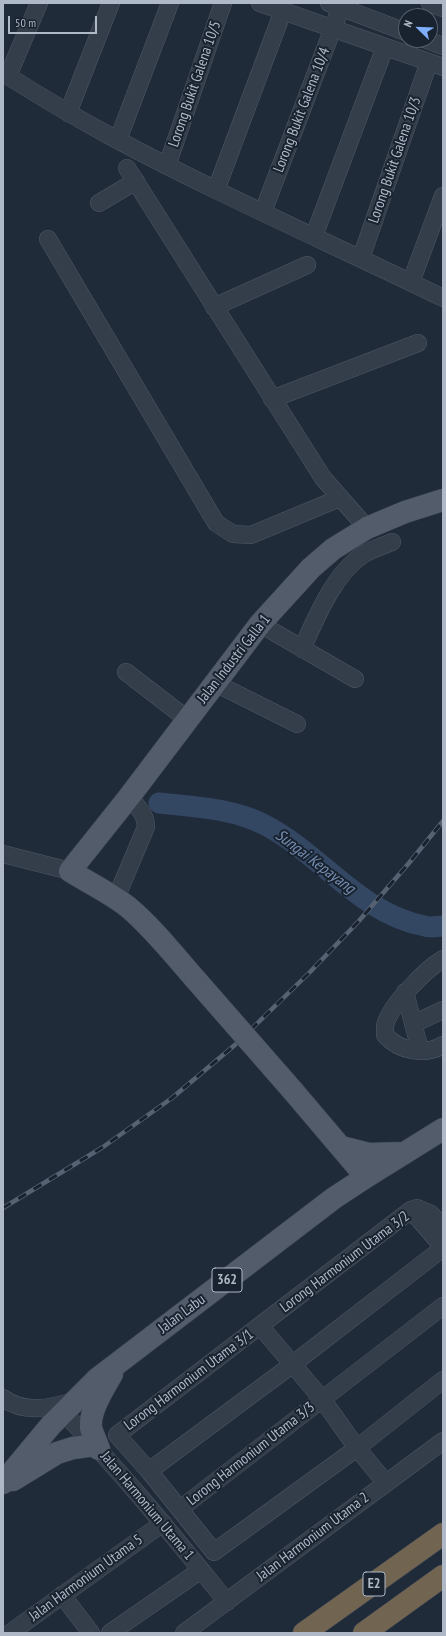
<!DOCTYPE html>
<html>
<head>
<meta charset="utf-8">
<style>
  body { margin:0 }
  #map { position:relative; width:446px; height:1636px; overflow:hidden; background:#202b3a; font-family:"PT Sans Narrow",sans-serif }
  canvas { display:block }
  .frame { position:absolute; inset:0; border:4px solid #afb8c7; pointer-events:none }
  .north { position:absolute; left:398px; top:8px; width:40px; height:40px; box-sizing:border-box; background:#19222f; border:1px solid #555e6c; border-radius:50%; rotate:293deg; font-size:11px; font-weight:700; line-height:16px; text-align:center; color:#afb8c7 }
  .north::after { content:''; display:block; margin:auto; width:14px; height:18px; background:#7eaefc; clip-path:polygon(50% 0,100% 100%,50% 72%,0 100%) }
  .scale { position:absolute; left:8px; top:16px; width:89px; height:18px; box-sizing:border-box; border:2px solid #afb8c7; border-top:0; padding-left:5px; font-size:12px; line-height:14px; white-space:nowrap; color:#afb8c7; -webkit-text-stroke:3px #19222f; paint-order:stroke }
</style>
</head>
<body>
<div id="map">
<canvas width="446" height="1636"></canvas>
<div class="frame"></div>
<div class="north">N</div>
<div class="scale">50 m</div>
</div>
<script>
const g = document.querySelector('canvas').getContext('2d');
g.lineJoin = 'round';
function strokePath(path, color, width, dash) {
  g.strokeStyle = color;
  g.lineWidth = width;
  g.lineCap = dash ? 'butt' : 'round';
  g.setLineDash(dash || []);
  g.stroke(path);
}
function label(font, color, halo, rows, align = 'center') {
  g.font = font + ' "PT Sans Narrow",sans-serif';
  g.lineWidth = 4;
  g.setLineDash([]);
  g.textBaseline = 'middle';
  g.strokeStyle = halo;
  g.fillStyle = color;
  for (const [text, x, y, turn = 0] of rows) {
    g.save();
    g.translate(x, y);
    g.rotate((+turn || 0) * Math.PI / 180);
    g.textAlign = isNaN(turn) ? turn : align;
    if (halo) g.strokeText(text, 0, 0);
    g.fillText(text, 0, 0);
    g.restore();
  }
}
strokePath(new Path2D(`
  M159,803C195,807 232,808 265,825C321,854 360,914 425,926C430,928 437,926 443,926`), '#334662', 21);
const minor = new Path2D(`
  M39,3L8,76C41,97 75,117 110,136C218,194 332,244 443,298
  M260,3L443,67
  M329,3L406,32
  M430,3L443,8
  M427,40L443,46
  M68,113L111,3
  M118,140L170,3
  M167,166L223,3
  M127,168L323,478L367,528
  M216,190L283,11
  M99,203L136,181
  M263,212L341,7
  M314,236L385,47
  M48,239L216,523L233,534L251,535L340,498
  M361,258L429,62
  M411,282L443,196
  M214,307L307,265
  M272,399L418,343
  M260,624L355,679
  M302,649C316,618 334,573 364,554C372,549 383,546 392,542
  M126,672L187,719
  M215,683L297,724
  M3,854L70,871
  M116,898L146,827C146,814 137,806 129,797
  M443,959C426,969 389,1006 385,1026C385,1029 385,1032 385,1035C399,1051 425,1056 443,1045
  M405,992L420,1050
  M413,1024L443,1010
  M411,1210L443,1247
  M443,1227L431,1214L417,1208L411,1210L117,1435L149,1471L214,1552L357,1448L443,1380
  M260,1326L322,1399L357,1448L385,1482
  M3,1398C24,1414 51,1408 74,1401
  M63,1412C122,1472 174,1537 227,1602
  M149,1471L293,1364L443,1248
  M180,1509L443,1306
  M62,1595L91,1633
  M10,1633L163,1523
  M110,1633L201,1570
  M184,1633L443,1441`);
const major = new Path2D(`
  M196,980C174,955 153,928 128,907C110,893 89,883 70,871L129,797L260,624L311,568L333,549L367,528L405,512L443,500
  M293,1091L366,1177
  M341,1147L369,1154L403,1153
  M99,1449C97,1443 93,1435 91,1428C89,1411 104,1388 112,1374
  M13,1480L57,1453L73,1448L95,1445
  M3,1483L51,1425L97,1379L334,1198L366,1177L443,1129`);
const highway = new Path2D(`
  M304,1633L443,1534
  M364,1633L443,1576`);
strokePath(minor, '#4f5865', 18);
strokePath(major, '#3d4654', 23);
strokePath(highway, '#3f4855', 23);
strokePath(minor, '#343d4a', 17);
strokePath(major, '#525c6b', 22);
strokePath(highway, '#716451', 22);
const rail = new Path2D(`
  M3,1208L103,1147L172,1098L236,1044L310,972L358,922L409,863L443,821`);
strokePath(rail, '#566172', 4.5);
strokePath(rail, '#19222f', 3, [9]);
const majorBridge = new Path2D(`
  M196,980L293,1091`);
strokePath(majorBridge, '#3d4654', 23, []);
strokePath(majorBridge, '#525c6b', 22);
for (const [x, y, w] of [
  [227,1280,30],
  [374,1584,22]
]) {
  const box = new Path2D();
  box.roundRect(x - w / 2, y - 12, w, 24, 3);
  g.fillStyle = '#19222f';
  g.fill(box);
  strokePath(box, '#afb8c7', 1);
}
label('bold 14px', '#afb8c7', null, [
  ["362",227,1280],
  ["E2",374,1584]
]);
label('15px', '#afb8c7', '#19222f', [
  ["Lorong Bukit Galena 10/5",195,84,-71],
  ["Lorong Bukit Galena 10/4",302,110,-69],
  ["Lorong Bukit Galena 10/3",395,160,-71],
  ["Jalan Industri Galla 1",234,659,-52],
  ["Lorong Harmonium Utama 3/2",345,1262,-37],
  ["Jalan Labu",182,1314,-37],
  ["Lorong Harmonium Utama 3/1",189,1380,-37],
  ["Lorong Harmonium Utama 3/3",251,1454,-38],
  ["Jalan Harmonium Utama 1",147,1506,50],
  ["Jalan Harmonium Utama 2",313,1537,-37],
  ["Jalan Harmonium Utama 5",86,1578,-36]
]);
label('italic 16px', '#758eb0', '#19222f', [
  ["Sungai Kepayang",315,862,37]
]);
</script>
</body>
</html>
